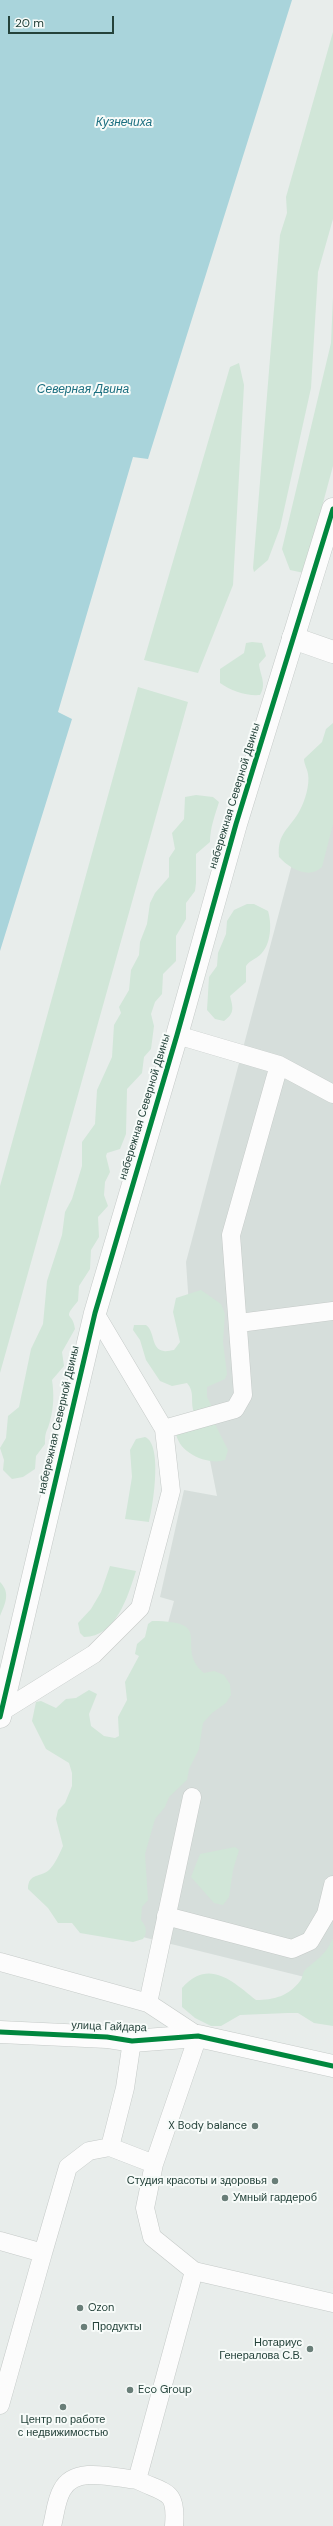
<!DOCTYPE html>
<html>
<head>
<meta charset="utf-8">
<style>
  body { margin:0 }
  #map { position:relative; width:333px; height:2526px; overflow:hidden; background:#e8edeb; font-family:"DM Sans",sans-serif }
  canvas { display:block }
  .scale { position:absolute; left:8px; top:16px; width:106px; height:18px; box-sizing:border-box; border:2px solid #24423a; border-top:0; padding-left:5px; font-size:12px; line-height:14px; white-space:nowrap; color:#24423a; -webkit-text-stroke:3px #f7fbf9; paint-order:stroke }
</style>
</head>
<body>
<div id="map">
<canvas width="333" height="2526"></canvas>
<div class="scale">20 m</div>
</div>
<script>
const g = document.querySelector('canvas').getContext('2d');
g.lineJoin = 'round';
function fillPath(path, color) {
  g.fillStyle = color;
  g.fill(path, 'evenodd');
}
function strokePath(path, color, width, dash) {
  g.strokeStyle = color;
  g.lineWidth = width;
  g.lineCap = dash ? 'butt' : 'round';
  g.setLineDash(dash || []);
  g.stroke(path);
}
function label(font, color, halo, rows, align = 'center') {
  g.font = font + ' "DM Sans",sans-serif';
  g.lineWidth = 4;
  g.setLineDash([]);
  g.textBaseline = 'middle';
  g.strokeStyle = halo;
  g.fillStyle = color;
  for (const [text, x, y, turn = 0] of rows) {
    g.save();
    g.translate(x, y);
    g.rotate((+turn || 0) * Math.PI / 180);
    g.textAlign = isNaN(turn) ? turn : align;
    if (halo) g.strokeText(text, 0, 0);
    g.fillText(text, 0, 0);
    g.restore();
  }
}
fillPath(new Path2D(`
  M333,744V1984L86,1923L174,1601L160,1597L184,1490L217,1496L194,1380L186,1262L308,804Z`), '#d6dedb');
fillPath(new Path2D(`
  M333,32V219L318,272L311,388L280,528L268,560L254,572L253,568L280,235L287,213L286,197Z
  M333,297V466L304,573L290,570L282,549L331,343Z
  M239,363L244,385L233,585L198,673L144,660L230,367Z
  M252,642L262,643L266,656L259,664C260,675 267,684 260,695C246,696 231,691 220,683V669L244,653L246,643Z
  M138,687L188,702L0,1373V1186Z
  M333,723V824L322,867C309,880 289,868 279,857C277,832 290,829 300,810C305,801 310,784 308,774C307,768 304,764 304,759L322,742L326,729Z
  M196,795L213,797L219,802C215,815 210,828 210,842L196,854V883L195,891L186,903V919L176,936V961L163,974L162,994L155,1002L151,1014L154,1026L151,1049L144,1057L142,1073L127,1089L126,1134L120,1149L107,1153L106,1156L110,1172L105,1182L104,1195L108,1206L98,1217L99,1237L91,1250L90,1269L79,1286L78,1301C61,1321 73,1311 75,1329L62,1352L64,1366L52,1380C54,1393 54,1407 50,1421C47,1433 45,1430 45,1444L36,1456L35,1469L23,1477L12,1479L3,1470L4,1460L0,1448L6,1438L8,1416L19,1407L31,1349L43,1324L47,1281L62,1235L65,1212L72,1199L82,1166V1142L95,1124L97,1090L112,1057L114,1025L121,1013L119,1007L129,990L131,970L139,955L140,942L147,924L150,903L155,893L169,877V858L175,849L172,833L184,819L185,797Z
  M247,904H254L268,911C272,924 271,944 261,954C256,959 250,960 246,966V982L230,996C233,1008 235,1013 224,1021L215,1019L207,1010L209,977L217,966L218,953L226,934L227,921L234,910Z
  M201,1290L221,1304L225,1314L223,1342L227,1374L225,1379L207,1387V1397L215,1413V1424L228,1450L225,1460C208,1466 176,1452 176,1431L195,1414C189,1403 196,1393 187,1383L172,1386L160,1381L146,1360L140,1340L133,1330L134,1325H146C155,1331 151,1350 164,1351C166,1352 171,1350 174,1350L180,1342L173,1312L176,1298Z
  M145,1437C163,1444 153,1506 149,1522L125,1519L132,1477L130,1450L136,1439Z
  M110,1566L136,1571C128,1596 116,1637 84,1637L80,1633L78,1623L91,1609L101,1592Z
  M0,1582C11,1593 5,1604 0,1616Z
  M152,1621C218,1621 173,1647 204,1673L214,1671L224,1675L230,1684L231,1695L226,1703L212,1713L203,1723L199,1749L189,1769L187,1780L169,1797L165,1807L155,1819L145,1854L148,1900L142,1907L141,1920C146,1926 148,1932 143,1939L133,1942L80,1933L72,1923H58L48,1908L28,1889C28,1872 42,1878 50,1869C55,1864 60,1853 63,1846L56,1819L58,1810L65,1803L72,1786V1773L69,1763L46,1749L32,1721L36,1702L41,1701L56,1708L66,1699L76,1698L89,1690L97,1694L89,1714L91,1726L104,1736L115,1738L119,1736L118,1717L127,1700L125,1682L139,1656L135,1654L137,1644L145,1637L148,1624Z
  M235,1847L239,1850L233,1870L229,1897L223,1905L214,1903L191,1877L200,1854Z
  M333,1938V2026L314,2023L298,2013H288L240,2015L221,2026H211L195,2018L182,2007V1988C209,1958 232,1981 256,2000C274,2000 289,1996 300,1981C303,1978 302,1973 305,1970C318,1958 325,1956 333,1938Z`), '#d1e6d8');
fillPath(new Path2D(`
  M0,0H292L148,459L133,457L58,712L72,719L0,951Z`), '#a9d4db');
const service = new Path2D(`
  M177,1035L279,1065L333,1094
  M239,1323L333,1311
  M164,1429L235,1409L243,1395L231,1235L279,1065
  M1,1712L94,1654L140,1608L171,1491L164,1429L95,1313
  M166,1916L292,1949L310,1941L326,1914L333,1885
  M0,1962L148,2003L198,2036L154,2164L145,2208L152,2237L194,2271L333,2303
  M148,2003L192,1797
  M110,2147L125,2088L132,2041
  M0,2241L43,2253L68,2167L89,2151L110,2147L154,2164
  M0,2405L43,2253
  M52,2526C55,2515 56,2500 62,2490C75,2465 115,2478 137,2480
  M174,2526C177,2490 167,2494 137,2480L194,2271`);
const minor = new Path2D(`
  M293,638L333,652
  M0,2032L107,2037L132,2041L198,2036L333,2066`);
const tertiary = new Path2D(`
  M0,1717L95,1313L177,1035L236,824L333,509`);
strokePath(service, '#c5cac8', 19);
strokePath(minor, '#c5cac8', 23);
strokePath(tertiary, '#c5cac8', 23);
strokePath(service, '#fcfcfc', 18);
strokePath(minor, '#fcfcfc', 22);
strokePath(tertiary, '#fcfcfc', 22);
strokePath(new Path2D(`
  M0,1717L95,1313L177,1035L236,824L333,509
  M0,2032L107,2037L132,2041L198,2036L333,2066`), '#00873e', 5);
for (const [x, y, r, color] of [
  [255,2126,4,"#697e78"],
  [275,2181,4,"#697e78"],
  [225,2198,4,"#697e78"],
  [80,2308,4,"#697e78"],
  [84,2327,4,"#697e78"],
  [310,2349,4,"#697e78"],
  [130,2390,4,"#697e78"],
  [63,2407,4,"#697e78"]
]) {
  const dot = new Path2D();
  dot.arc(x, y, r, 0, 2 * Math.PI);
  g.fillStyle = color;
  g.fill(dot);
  strokePath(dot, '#f7fbf9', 1.5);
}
label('11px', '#24423a', '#f7fbf9', [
  ["набережная Северной Двины",235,796,-73],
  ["набережная Северной Двины",145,1107,-73],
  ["набережная Северной Двины",59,1420,-77],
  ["улица Гайдара",109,2027,2]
]);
label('11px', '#24423a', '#f7fbf9', [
  ["X Body balance",247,2126,"right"],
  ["Студия красоты и здоровья",267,2181,"right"],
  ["Умный гардероб",233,2198],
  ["Ozon",88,2308],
  ["Продукты",92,2327],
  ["Нотариус",302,2343,"right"],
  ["Генералова С.В.",302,2356,"right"],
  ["Eco Group",138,2390],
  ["Центр по работе",63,2420,"center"],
  ["с недвижимостью",63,2433,"center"]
], 'left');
label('italic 12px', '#1c6f80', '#f7fbf9', [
  ["Кузнечиха",124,123],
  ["Северная Двина",83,390]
]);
</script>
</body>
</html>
